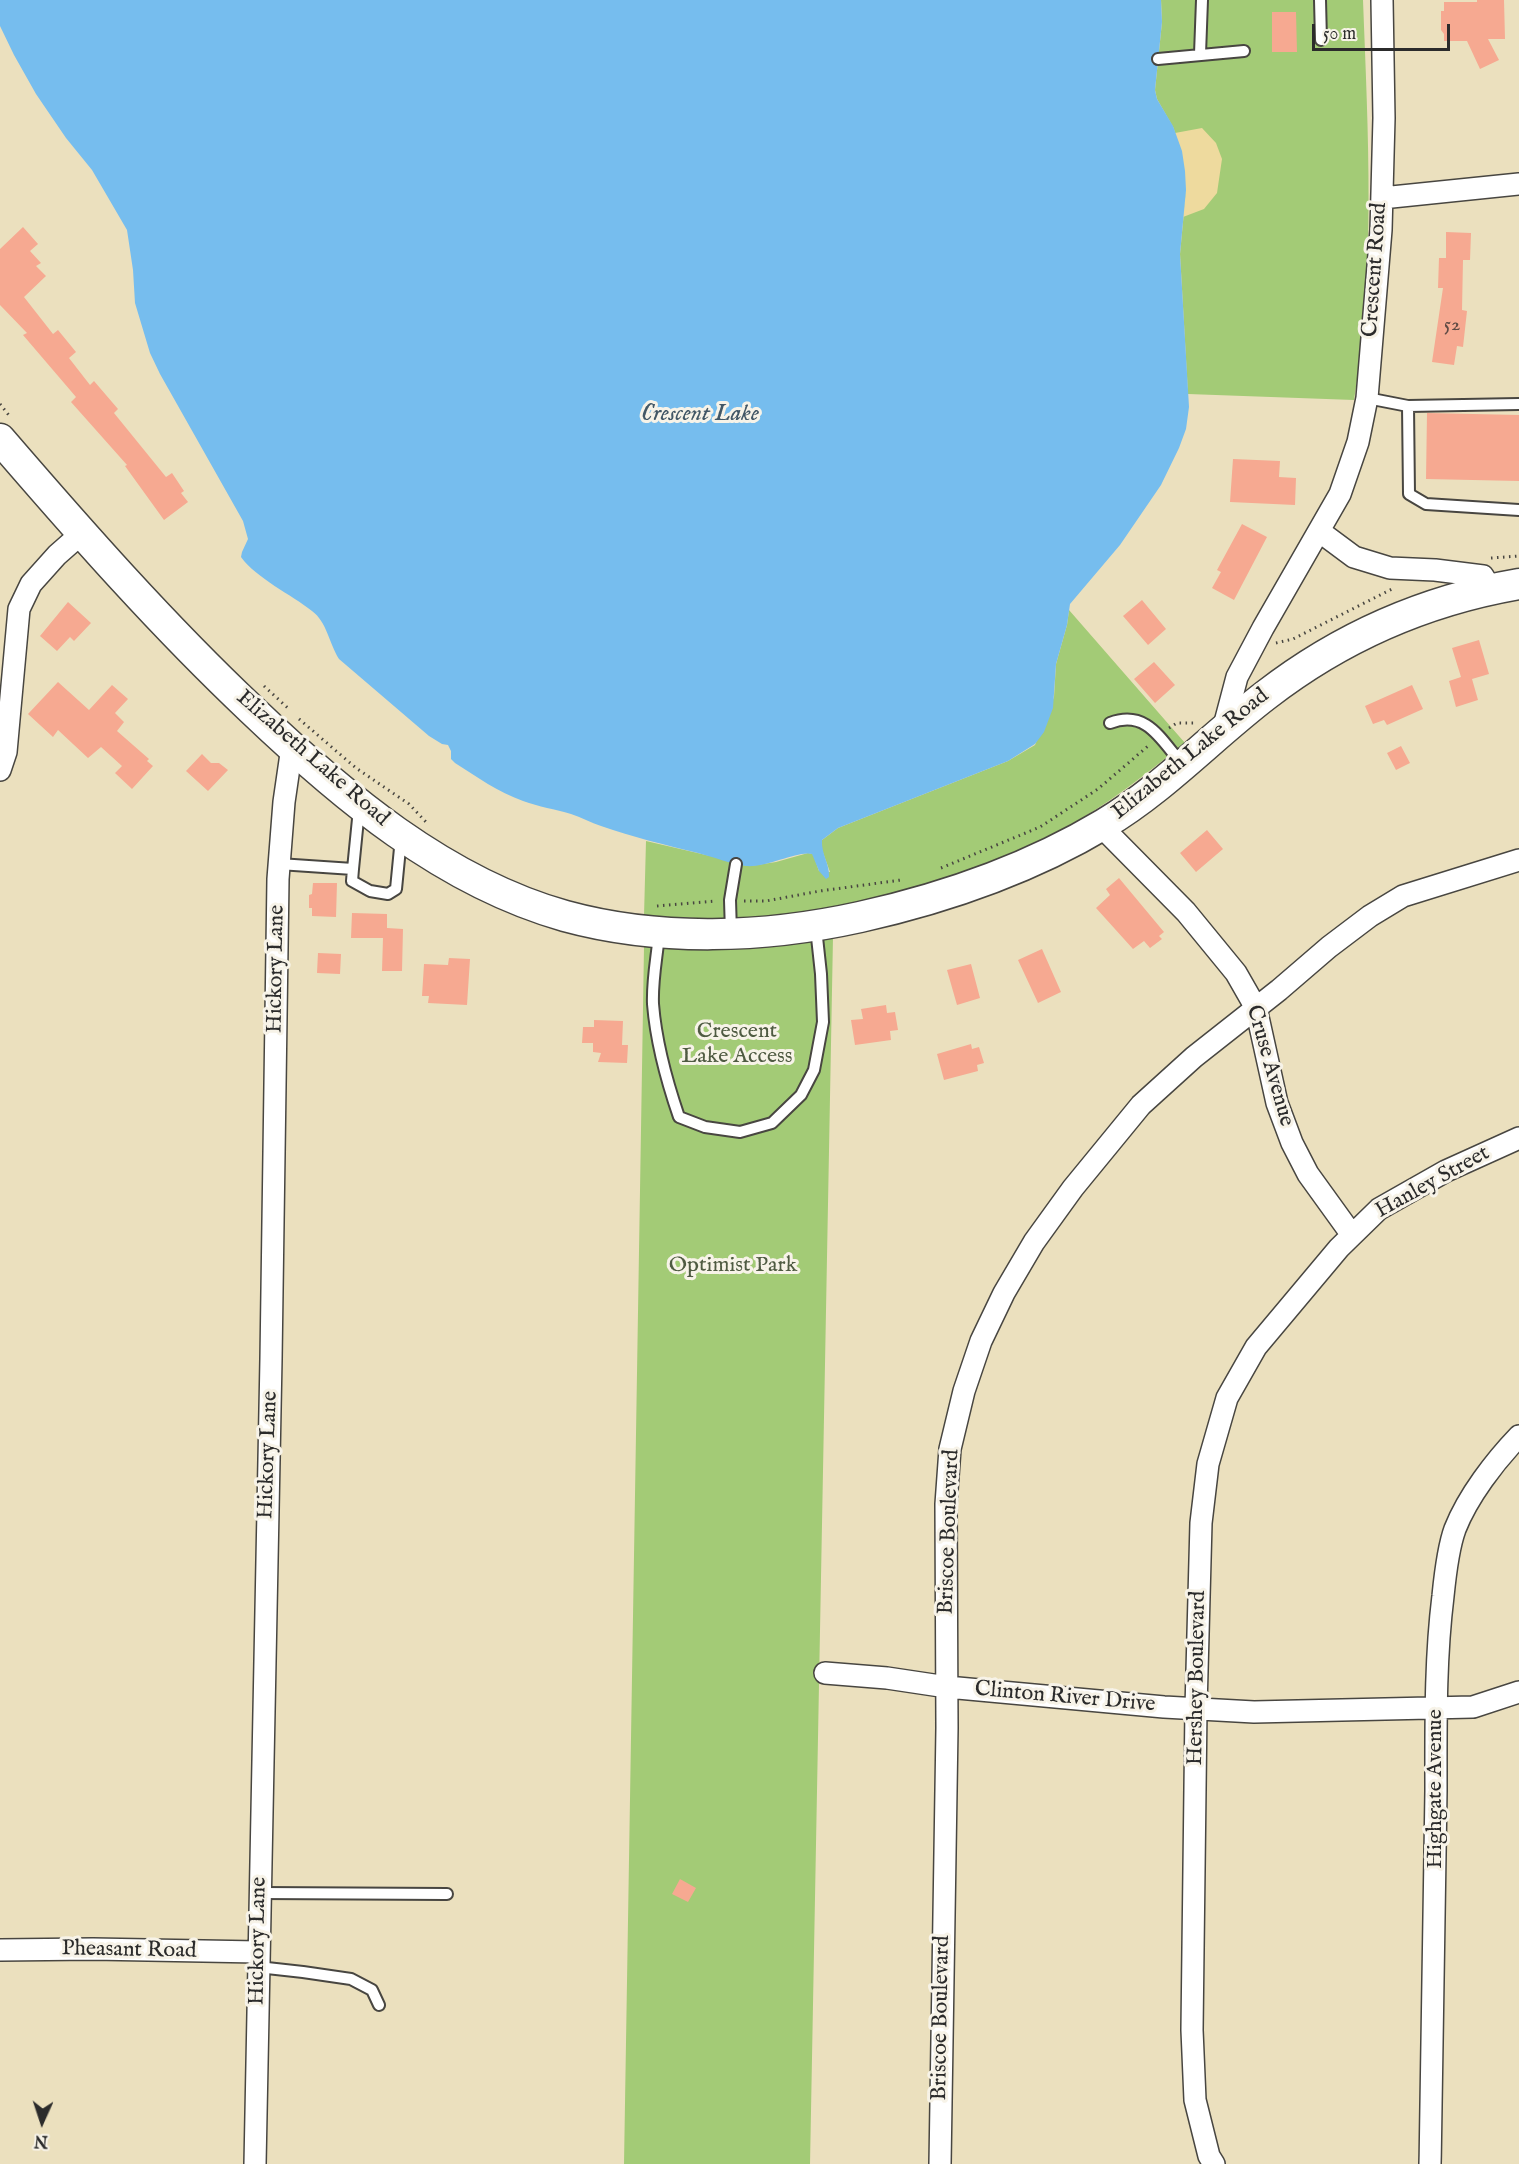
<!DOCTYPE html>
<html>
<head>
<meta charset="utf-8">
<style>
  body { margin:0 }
  #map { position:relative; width:1519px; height:2164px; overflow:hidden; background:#ebe0be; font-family:"IM FELL English",serif }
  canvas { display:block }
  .north { position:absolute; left:12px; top:2092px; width:60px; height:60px; -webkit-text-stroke:4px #f7f3e8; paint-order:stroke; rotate:183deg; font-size:16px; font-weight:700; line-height:24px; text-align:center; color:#2b2b2b }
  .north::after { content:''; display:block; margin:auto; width:21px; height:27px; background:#2b2b2b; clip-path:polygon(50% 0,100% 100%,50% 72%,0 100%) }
  .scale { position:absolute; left:1312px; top:24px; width:138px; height:27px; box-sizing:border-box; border:3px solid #2b2b2b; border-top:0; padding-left:8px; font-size:18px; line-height:21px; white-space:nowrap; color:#2b2b2b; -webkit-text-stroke:4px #f7f3e8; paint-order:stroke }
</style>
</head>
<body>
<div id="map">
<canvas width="1519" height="2164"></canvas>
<div class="north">N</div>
<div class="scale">50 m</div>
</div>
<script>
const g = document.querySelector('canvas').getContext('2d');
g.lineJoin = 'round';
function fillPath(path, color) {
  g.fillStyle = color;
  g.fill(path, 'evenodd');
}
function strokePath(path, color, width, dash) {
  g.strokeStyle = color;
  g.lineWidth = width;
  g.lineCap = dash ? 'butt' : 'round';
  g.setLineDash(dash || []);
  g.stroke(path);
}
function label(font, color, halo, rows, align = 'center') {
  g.font = font + ' "IM FELL English",serif';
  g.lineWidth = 6;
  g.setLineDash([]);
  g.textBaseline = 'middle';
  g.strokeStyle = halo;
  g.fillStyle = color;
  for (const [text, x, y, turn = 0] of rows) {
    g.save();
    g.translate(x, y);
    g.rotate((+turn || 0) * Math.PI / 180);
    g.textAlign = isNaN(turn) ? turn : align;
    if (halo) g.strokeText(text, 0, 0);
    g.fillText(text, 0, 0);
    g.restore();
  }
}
fillPath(new Path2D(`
  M1161,0H1363C1368,133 1376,269 1354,400L1188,394L1180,254L1186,190L1182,151L1173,127L1157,99L1155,90L1162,22Z
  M1069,610L1185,743C1152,769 1119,796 1082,818C1003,864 886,901 794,914C745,921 694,918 644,916L646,841L719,858L736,864L750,866L776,862L808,853L813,854L819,871L830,872L822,850V840L838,828L1008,761L1035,745L1054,697L1056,664L1067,625Z
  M833,937L810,2164H624L644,947C707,948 771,951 833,937Z`), '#a3cb76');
fillPath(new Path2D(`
  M1202,128L1216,143L1222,159L1217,193L1204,209L1183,217L1186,190L1175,133Z`), '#eeda9e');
fillPath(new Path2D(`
  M0,0H1161L1162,22L1155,90L1157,99L1173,126L1182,151L1185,171L1186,190L1180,254L1189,407L1186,429L1179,448L1161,485L1120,545L1070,604L1067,625L1056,664L1053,708L1044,732L1035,744L1008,761L838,828L822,840C821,854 830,864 829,877L826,879L819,871L812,854C799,850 766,868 746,866C730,864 714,857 698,853C665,845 633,837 601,826C591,823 581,817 571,814C555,809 539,807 523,801C498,792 477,777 455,763L451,759V751L448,745L442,744L429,736L339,659C329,643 327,622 312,611C292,595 256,578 241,557L242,552L248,539L243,521L160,374L150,353L135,303L133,270L127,230L92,170L66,138L36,94L14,55L0,26Z`), '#76bdee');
fillPath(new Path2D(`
  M1477,0H1504L1505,39H1488L1499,60L1480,69L1467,41H1444V34L1441,30V11H1444V2H1477Z
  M1272,12H1296L1297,52H1272Z
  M23,227L38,244L30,251L41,263L36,266L46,276L24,297L53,334L58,330L76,352L69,358L90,385L94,381L118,409L114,413L166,477L172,473L184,491L181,493L188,502L164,520L125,466L127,465L71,402L76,397L23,335L27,333L0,305V249Z
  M1446,232L1471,233L1470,260H1463L1462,310L1467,311L1463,347L1457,346L1454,365L1432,362L1443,288H1438L1439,258H1446Z
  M1427,413L1519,415V481L1426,479Z
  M1233,459L1280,461L1279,477L1296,478L1295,505L1230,502Z
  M1242,524L1267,537L1234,600L1212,588L1221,572L1217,570Z
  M1142,600L1166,629L1148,645L1123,616Z
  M68,602L91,623L74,641L70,637L57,651L40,636Z
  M1479,640L1489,674L1472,679L1478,700L1456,707L1449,681L1461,677L1452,648Z
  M1154,662L1175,685L1155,703L1134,679Z
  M58,682L89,710L112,685L128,699L115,713L124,722L117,731L149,759L147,761L153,766L132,789L115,773L122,766L101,747L88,758L58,730L53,737L28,714Z
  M1412,685L1423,709L1387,725L1384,720L1373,724L1365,706Z
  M1401,746L1410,763L1396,770L1387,753Z
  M202,754L211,763H219L228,770L208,791L186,771Z
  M1207,830L1223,849L1196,872L1180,853Z
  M1119,878L1164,932L1159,936L1162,939L1150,948L1144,941L1133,949L1096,908L1110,895L1106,889Z
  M313,883H337L336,917L312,916V908H309V895L312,894Z
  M352,913L387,914V928L403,929L402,971H382L383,938H351Z
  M1042,949L1061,992L1038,1003L1018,960Z
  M318,953L341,954L340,974L317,973Z
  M449,958L470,959L467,1005L428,1003L429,996H422L424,964L448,965Z
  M971,964L980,998L957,1005L947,970Z
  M886,1005L887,1013L895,1012L898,1030L890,1031L891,1040L855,1045L851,1020L863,1019L861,1009Z
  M594,1020L623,1021L622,1045H628L627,1063L598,1062L601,1053L593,1052V1043H582L583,1027H594Z
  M971,1044L972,1049L979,1047L984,1063L977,1065L978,1071L944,1080L937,1054Z
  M680,1879L696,1888L688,1902L672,1894Z`), '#f6a991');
const lane = new Path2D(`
  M1320,0L1321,40
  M1200,54L1202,0
  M1158,59L1244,51
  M1367,398L1408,406L1409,494L1426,504L1519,510
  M1408,406L1519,404
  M1110,723C1147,709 1161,740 1182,764
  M279,864L353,869L352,881L370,891L388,894L396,889L401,838
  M353,869L359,809
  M731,933L730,900L736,864
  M659,934C657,957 652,980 653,1004C656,1042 667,1082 679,1117L705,1127L740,1132L772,1123L801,1095L814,1070L823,1022L821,974L816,928
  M260,1893L447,1894
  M258,1967L303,1972L351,1979L372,1990L379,2005`);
const street = new Path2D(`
  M1382,198L1519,184
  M1319,531L1354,557L1390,568L1435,570L1483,576L1491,589
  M1223,730L1237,677L1263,628L1340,494L1358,442L1367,398L1381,230L1384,118L1382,0
  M0,770L6,752L19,609L31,584L57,555L82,533
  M1101,826L1186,912L1236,973L1256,1008L1277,1103L1292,1143L1308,1174L1352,1235
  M825,1673L887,1678L947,1687L1164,1707L1254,1712L1473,1707L1519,1692
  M0,1950L93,1949L258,1952
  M255,2164L271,1359L278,879L284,802L292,747
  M940,2164L947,1728L946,1504L950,1449L964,1391L981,1341L1004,1293L1034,1242L1073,1188L1141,1105L1194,1057L1279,990L1329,947L1370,916L1403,896L1519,860
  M1214,2164L1209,2156L1195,2100L1192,2030L1196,1708L1201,1523L1208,1464L1227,1398L1256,1347L1339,1248L1379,1209L1446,1171L1519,1138
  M1430,2164C1433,2040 1435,1916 1436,1791C1436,1726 1435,1661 1443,1596C1445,1576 1448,1548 1455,1529C1468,1496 1495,1461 1519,1436`);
const secondary = new Path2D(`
  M0,439C81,533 162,625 252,710C341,795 444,882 565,916C660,942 765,938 860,917C945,898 1029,869 1104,824C1163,789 1211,737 1266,695C1341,637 1426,600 1519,584`);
strokePath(lane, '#484641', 14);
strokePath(street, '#484641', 24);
strokePath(secondary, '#484641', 33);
strokePath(new Path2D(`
  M0,404L11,418
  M1491,558L1519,556
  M1276,643L1293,639L1394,588
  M264,686L290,710
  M299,719L356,768L409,804L426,822
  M1169,728L1177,723H1194
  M941,868L1040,827L1098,789L1148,746
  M744,901H766L820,891L901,880
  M657,906L716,901`), '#484641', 3, [1.5, 4.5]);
strokePath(lane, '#fff', 10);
strokePath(street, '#fff', 21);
strokePath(secondary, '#fff', 30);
label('20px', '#5e4a44', null, [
  ["52",1452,326]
]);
label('22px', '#2b2b2b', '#f7f3e8', [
  ["Crescent Road",1376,270,-86],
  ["Elizabeth Lake Road",1191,755,-39],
  ["Elizabeth Lake Road",312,759,41],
  ["Hickory Lane",277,969,-89],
  ["Cruse Avenue",1269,1066,74],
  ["Hanley Street",1433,1183,-29],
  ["Hickory Lane",269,1455,-88],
  ["Briscoe Boulevard",950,1532,-88],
  ["Hershey Boulevard",1198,1678,-89],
  ["Clinton River Drive",1065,1698,5],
  ["Highgate Avenue",1436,1789,-90],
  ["Hickory Lane",259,1941,-89],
  ["Pheasant Road",129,1951,1],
  ["Briscoe Boulevard",942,2018,-89]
]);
label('22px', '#4f5b42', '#f7f3e8', [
  ["Crescent",737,1032],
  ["Lake Access",737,1057],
  ["Optimist Park",733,1266]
]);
label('italic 24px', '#425766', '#f7f3e8', [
  ["Crescent Lake",700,415]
]);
</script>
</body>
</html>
